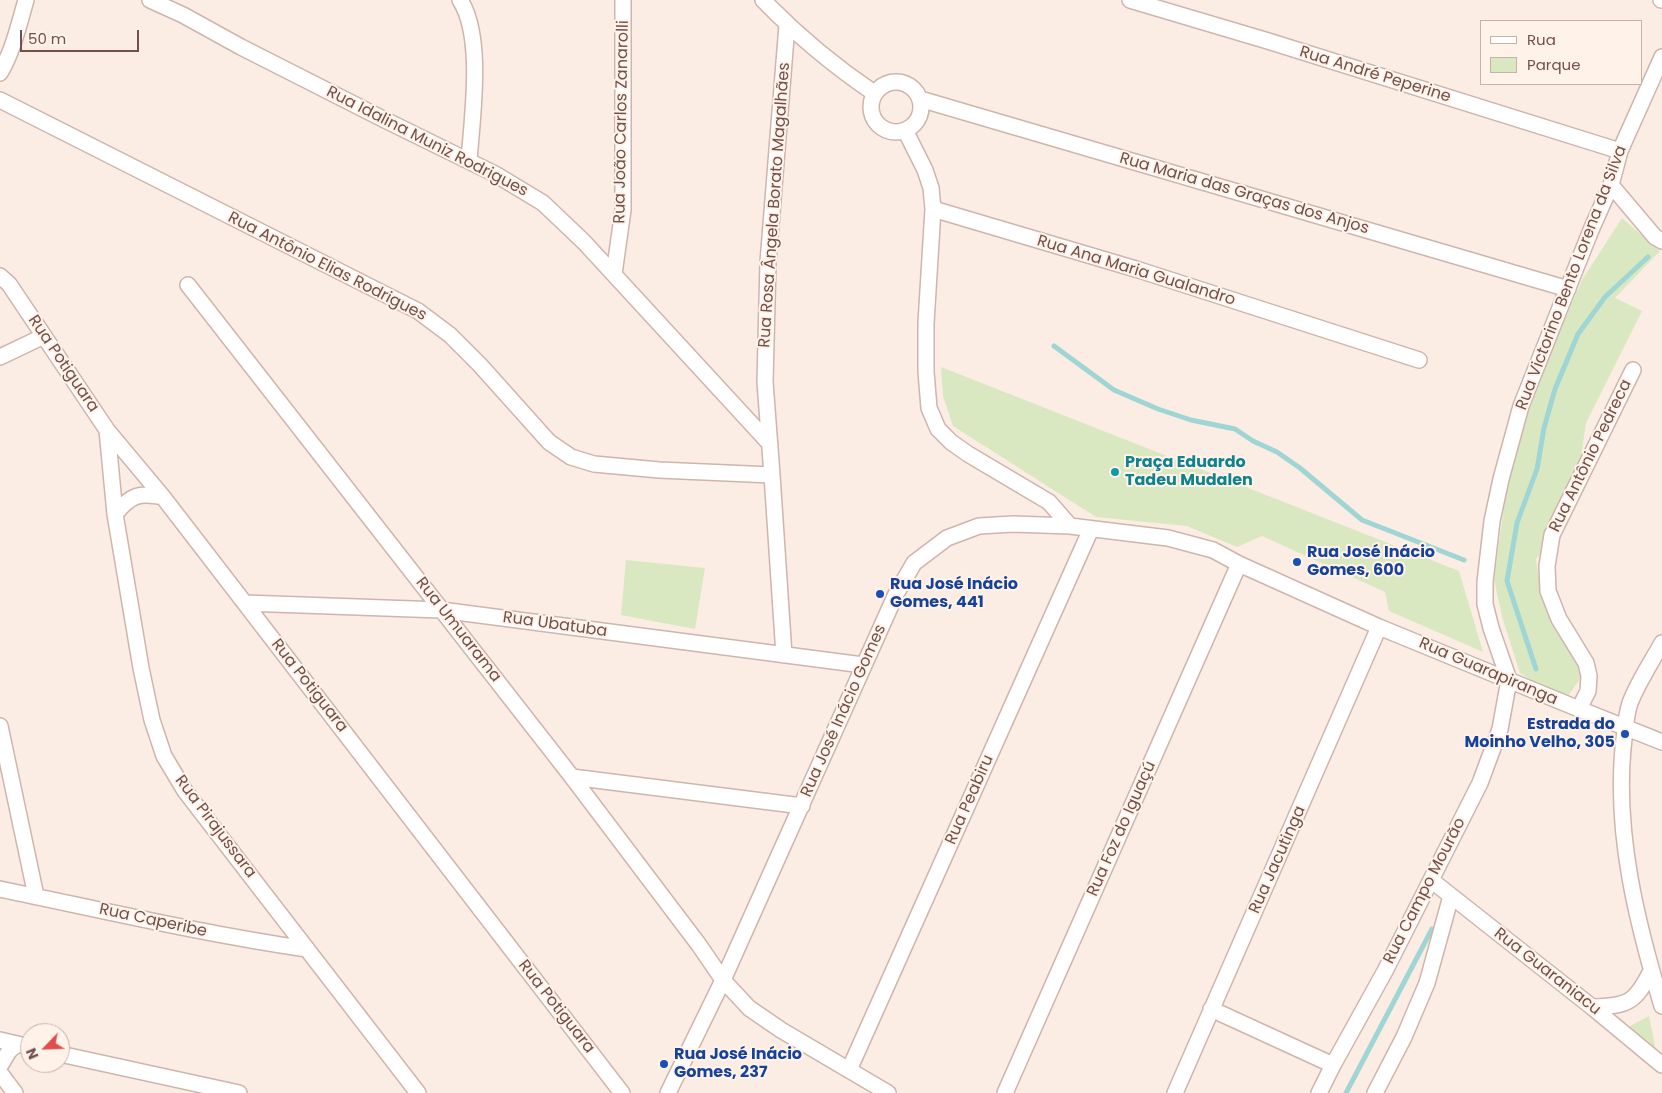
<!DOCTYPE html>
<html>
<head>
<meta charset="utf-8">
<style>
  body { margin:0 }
  #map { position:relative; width:1662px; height:1093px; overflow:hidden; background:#fbede3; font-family:Poppins,sans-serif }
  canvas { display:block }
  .legend { position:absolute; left:1480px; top:20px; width:162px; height:65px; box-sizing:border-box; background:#fff2e9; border:1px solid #c7b1a9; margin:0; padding:6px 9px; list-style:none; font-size:15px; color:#73504a }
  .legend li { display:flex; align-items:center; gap:10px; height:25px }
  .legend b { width:25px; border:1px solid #c7b1a9 }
  .north { position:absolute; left:20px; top:1023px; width:50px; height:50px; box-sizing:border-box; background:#fff2e9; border:1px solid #c7b1a9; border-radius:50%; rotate:246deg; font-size:14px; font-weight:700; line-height:20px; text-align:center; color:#73504a }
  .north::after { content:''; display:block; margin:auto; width:18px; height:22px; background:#e34d4b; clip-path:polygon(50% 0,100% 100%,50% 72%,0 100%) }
  .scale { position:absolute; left:20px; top:30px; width:119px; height:22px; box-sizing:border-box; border:2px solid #73504a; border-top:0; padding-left:6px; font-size:15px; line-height:18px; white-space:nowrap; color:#73504a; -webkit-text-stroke:4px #fff2e9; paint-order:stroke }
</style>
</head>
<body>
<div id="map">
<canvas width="1662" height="1093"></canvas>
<ul class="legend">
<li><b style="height:6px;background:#fff"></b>Rua</li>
<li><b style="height:14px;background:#dae8c2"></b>Parque</li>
</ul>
<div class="north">N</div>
<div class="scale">50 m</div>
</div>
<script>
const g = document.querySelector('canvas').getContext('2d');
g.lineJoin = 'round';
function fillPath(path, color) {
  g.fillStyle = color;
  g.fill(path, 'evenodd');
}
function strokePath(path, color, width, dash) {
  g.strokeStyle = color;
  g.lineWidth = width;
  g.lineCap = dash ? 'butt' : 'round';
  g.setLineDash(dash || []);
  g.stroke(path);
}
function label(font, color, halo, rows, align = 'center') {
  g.font = font + ' Poppins,sans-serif';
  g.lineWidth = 4;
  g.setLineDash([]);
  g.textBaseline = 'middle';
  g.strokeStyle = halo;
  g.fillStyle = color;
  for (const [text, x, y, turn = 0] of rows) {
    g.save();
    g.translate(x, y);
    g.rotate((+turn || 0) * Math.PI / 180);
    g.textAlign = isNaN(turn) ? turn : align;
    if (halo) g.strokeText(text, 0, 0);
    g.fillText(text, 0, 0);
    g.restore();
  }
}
fillPath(new Path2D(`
  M1622,218L1660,251L1615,298L1642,311L1586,423L1580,464L1544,550L1536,559L1542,601L1579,660L1580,679L1568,696L1542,687L1520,673L1503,620L1494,580L1508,477L1540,375L1582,280Z
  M941,367L1459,571L1483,652L1389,611L1385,592L1262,536L1237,547L1187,526L1096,517L953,426L943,396Z
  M626,560L705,568L695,629L621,615Z
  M1649,1016L1657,1056L1626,1028Z`), '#dae8c2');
strokePath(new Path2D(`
  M1054,346L1114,390L1158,409L1191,420L1235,429L1253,441L1277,452L1300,468L1362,520L1464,560
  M1536,669L1507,581L1517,523L1537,469L1544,428L1555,389L1578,334L1605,297L1648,257
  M1346,1093L1432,929`), '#9fd6d3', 5);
const street = new Path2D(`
  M150,0L183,15L241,47L383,119L495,174L543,203L584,242L770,444
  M460,0C484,37 472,117 469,161
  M763,0C797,35 834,66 874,93
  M1130,0L1268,41L1620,151
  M1661,0H1662
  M0,73C13,51 19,24 26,0
  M871 107a25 25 0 1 1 50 0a25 25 0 1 1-50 0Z
  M920,99L1568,289
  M0,100L418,311L450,335L480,365L549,442L571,457L594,464L659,470L772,475
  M905,130L925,170L931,188L933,209L926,323V372L929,408L938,429L951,442L968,454L1049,502L1070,526
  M1611,185L1655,237L1662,241
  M933,209L1139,270L1419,360
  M614,274L623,210V0
  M0,276L9,284L107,430L163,497L622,1093
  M188,285L572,777L699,945L723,980L749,1008L781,1030L888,1093
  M0,357L44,336
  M107,430L115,514L141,668L152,720L164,756L185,791L418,1093
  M115,514C131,495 139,492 163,497
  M245,603L441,610L863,665
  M1662,643C1652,661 1637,684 1630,703C1625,718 1625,733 1623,748C1615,835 1637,923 1662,1006
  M784,655L772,475L765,382L768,262L787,25
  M1509,680L1491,628L1485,604V582L1492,521L1501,479L1521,406L1591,230L1611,185L1620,151L1662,57
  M1579,709L1588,691L1589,676L1586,663L1559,619L1548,591L1547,566L1552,535L1633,370
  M0,726L36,896
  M572,777L802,806
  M1431,880L1592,1007L1662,1065
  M0,889C102,910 204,934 307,949
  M1592,1007C1628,1006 1635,1003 1651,971
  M1211,1009L1333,1065
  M0,1040L30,1047
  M60,1054L239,1093
  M0,1066L9,1051L17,1044
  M849,1070L1091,529
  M0,1073L15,1093
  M668,1093L723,980L896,594L914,563L947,538L979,526L1013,524L1070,526L1168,538L1213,550L1239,564L1379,627L1579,709L1662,742
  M1005,1093L1239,564
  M1175,1093L1379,627
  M1319,1093L1333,1065L1385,971L1480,783L1500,729L1509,680
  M1375,1093L1404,1037L1427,983L1451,896`);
strokePath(street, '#cfb5ad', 18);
strokePath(street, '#fff', 15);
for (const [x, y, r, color] of [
  [1115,472,5,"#0f9aa8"],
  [1297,562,5,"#1a4fb4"],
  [880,594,5,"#1a4fb4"],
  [1625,734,5,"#1a4fb4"],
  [664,1064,5,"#1a4fb4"]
]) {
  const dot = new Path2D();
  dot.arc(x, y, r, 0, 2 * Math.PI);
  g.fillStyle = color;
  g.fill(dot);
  strokePath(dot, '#fff2e9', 2);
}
label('16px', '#73504a', '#fff2e9', [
  ["Rua André Peperine",1375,75,17],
  ["Rua João Carlos Zanarolli",622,122,-89],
  ["Rua Idalina Muniz Rodrigues",427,142,27],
  ["Rua Maria das Graças dos Anjos",1244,194,16],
  ["Rua Rosa Ângela Borato Magalhães",775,205,-86],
  ["Rua Antônio Elias Rodrigues",327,267,27],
  ["Rua Ana Maria Gualandro",1136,271,17],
  ["Rua Victorino Bento Lorena da Silva",1572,278,-69],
  ["Rua Potiguara",63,364,56],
  ["Rua Antônio Pedreca",1591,456,-64],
  ["Rua Ubatuba",555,625,8],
  ["Rua Umuarama",458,630,52],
  ["Rua Guarapiranga",1488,672,23],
  ["Rua Potiguara",309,686,52],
  ["Rua José Inácio Gomes",844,711,-66],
  ["Rua Peabiru",970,800,-66],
  ["Rua Pirajussara",215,827,53],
  ["Rua Foz do Iguaçú",1122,829,-66],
  ["Rua Jacutinga",1278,860,-66],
  ["Rua Campo Mourão",1425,891,-63],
  ["Rua Caperibe",153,921,12],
  ["Rua Guaraniacu",1547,972,38],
  ["Rua Potiguara",556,1007,52]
]);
label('bold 16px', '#0d838f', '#fff2e9', [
  ["Praça Eduardo",1125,463],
  ["Tadeu Mudalen",1125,481]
], 'left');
label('bold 16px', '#164399', '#fff2e9', [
  ["Rua José Inácio",1307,553],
  ["Gomes, 600",1307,571],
  ["Rua José Inácio",890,585],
  ["Gomes, 441",890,603],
  ["Estrada do",1615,725,"right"],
  ["Moinho Velho, 305",1615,743,"right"],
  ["Rua José Inácio",674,1055],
  ["Gomes, 237",674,1073]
], 'left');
</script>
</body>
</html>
